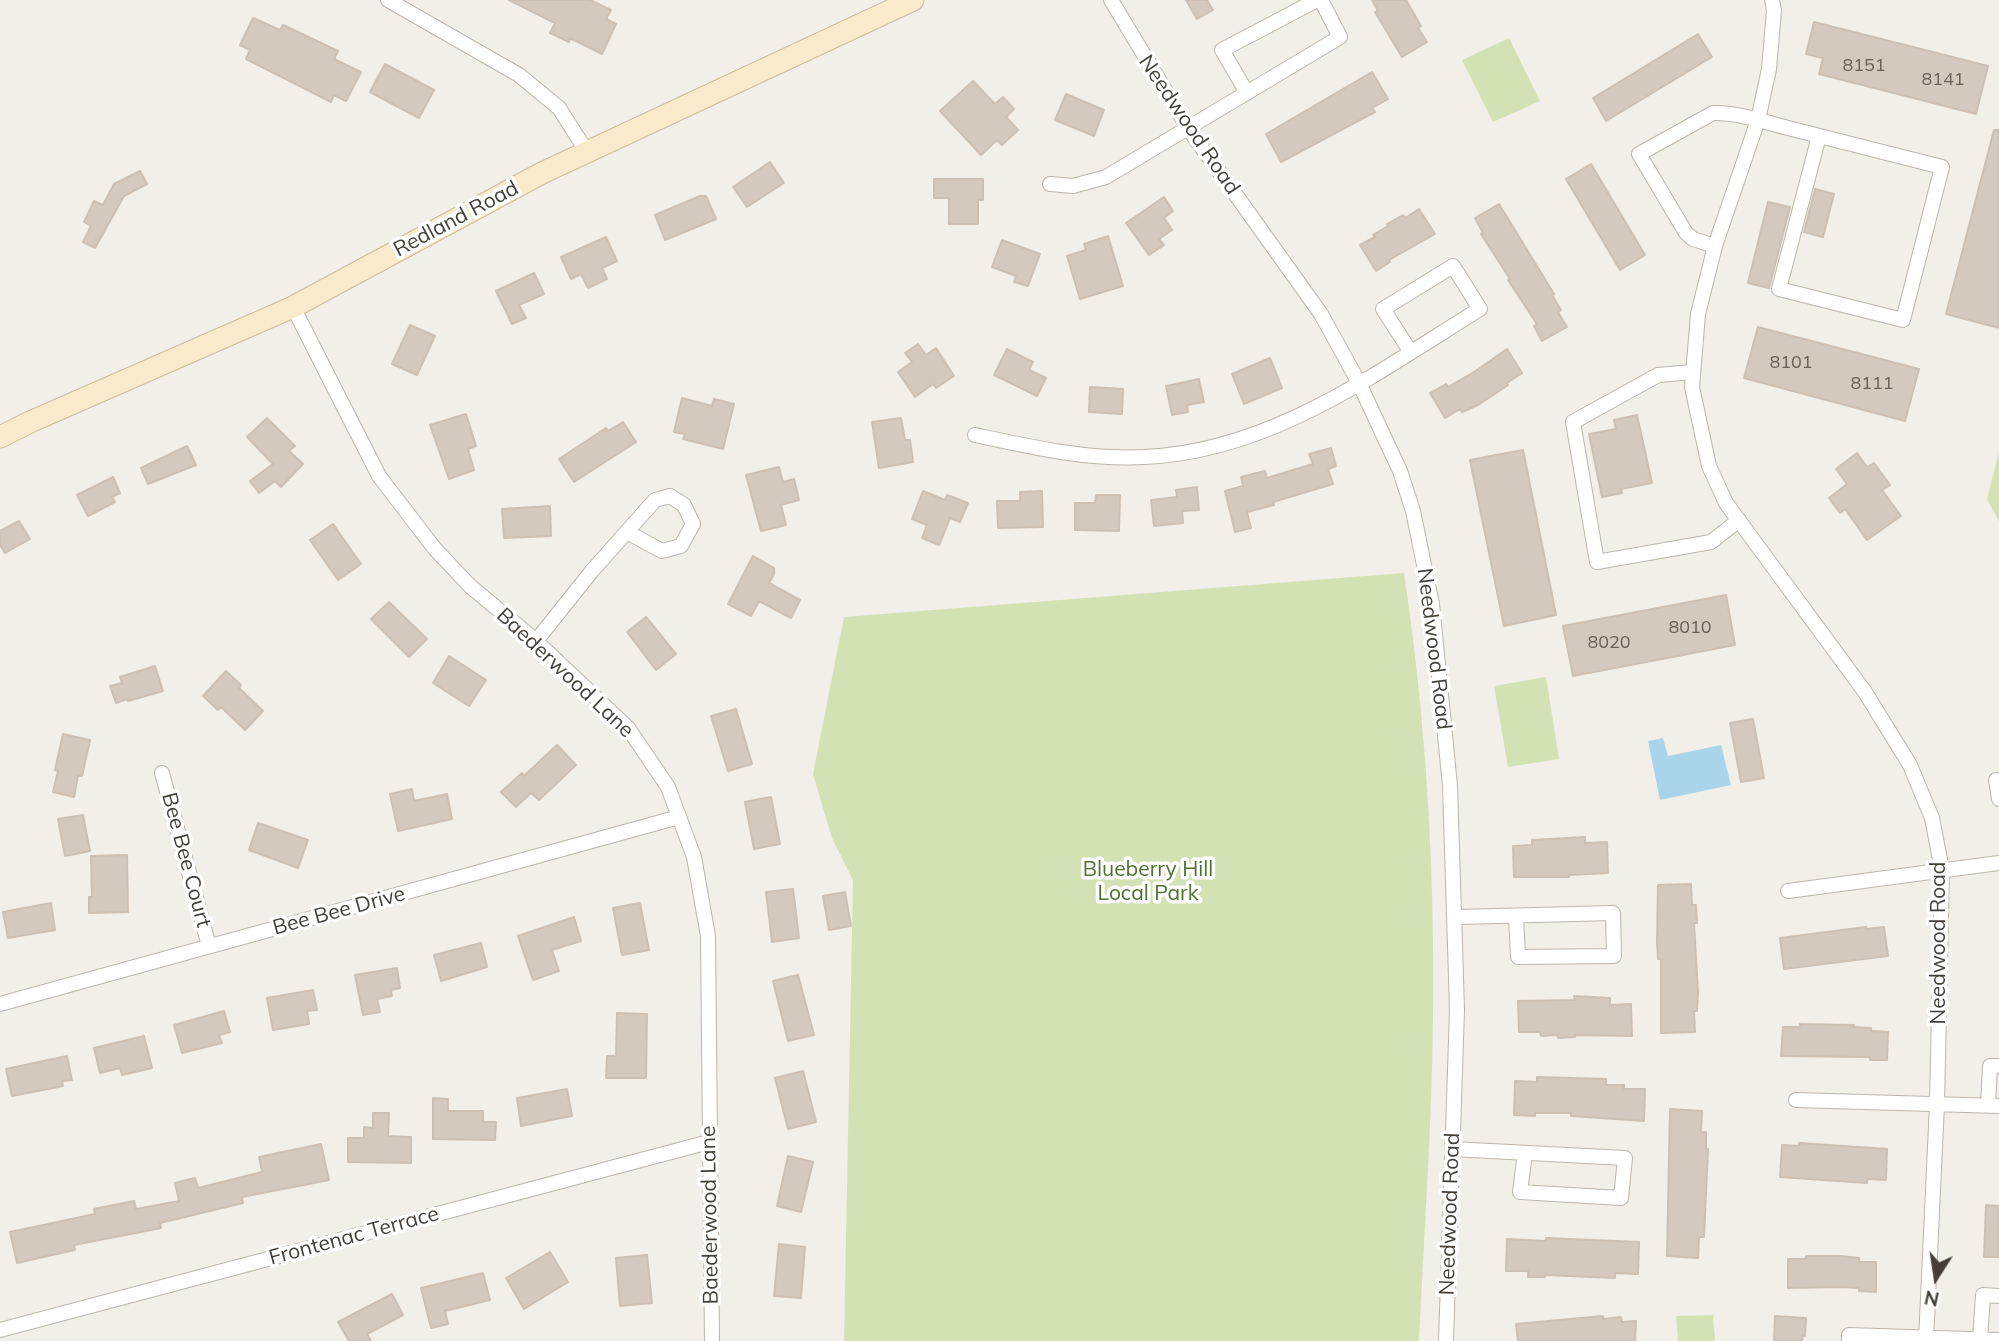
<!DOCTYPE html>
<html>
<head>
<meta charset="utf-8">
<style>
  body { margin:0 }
  #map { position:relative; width:1999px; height:1341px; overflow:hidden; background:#f2eee8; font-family:Mulish,sans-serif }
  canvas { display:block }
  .north { position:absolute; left:1901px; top:1243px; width:70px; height:70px; -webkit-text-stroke:5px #fff; paint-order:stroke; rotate:192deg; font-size:19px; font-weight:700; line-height:28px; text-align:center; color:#453e37 }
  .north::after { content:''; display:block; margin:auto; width:24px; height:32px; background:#453e37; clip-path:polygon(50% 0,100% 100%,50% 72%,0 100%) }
</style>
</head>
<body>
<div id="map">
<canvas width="1999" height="1341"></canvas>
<div class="north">N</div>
</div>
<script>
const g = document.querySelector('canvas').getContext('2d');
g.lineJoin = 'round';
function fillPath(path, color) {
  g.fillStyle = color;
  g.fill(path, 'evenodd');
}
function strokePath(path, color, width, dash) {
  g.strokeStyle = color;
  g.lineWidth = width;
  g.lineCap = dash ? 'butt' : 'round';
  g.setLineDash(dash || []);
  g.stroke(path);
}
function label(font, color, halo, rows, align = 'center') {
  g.font = font + ' Mulish,sans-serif';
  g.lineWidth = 7;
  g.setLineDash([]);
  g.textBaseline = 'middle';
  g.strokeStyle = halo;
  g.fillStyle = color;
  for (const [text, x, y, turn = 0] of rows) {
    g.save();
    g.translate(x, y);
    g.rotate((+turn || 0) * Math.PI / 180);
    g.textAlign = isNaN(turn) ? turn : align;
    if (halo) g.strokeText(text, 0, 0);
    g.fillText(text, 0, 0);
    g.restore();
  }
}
fillPath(new Path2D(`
  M1509,38L1540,101L1493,122L1462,60Z
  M1999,452V521L1987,499Z
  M1404,573C1426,720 1435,869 1433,1017C1432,1125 1424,1233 1419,1341H844L853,880L832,838L813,774L844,617Z
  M1546,677L1559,759L1508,767L1494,686Z
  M1713,1315L1715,1341H1678L1676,1316Z`), '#d2e2b5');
fillPath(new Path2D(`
  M1663,738L1668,756L1721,745L1731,785L1660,800L1648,741Z`), '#aad4e9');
const building = new Path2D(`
  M509,0H590L611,10L606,19L616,24L602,54L570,38L569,42L550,33L555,23Z
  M1186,0H1207L1213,10L1197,19Z
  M1372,0H1406L1421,26L1418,28L1427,42L1402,57L1375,12L1378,11Z
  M253,18L280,30L283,25L338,51L334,59L361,72L346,101L334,95L331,102L246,59L250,50L240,45Z
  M1814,22L1988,66L1976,114L1819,74L1823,58L1806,54Z
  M1698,34L1712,57L1606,121L1593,98Z
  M385,64L434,90L419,118L370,92Z
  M1372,72L1388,99L1372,108L1375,112L1281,162L1266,134Z
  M973,81L995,104L1003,97L1014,109L1006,117L1018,130L1002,145L997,140L981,155L940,111Z
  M1066,94L1104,110L1094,136L1055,120Z
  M1994,130H1999V328L1946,314Z
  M770,162L784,183L747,207L733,187Z
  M1591,164L1645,255L1620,270L1566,179Z
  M140,171L147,184L124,196L95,248L83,242L91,226L84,222L94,201L103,205L114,184Z
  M934,179H983V200H978V224H949V198H934Z
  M1815,189L1834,194L1823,237L1804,232Z
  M700,196H706L716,219L665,240L655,215Z
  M1164,197L1173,211L1164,218L1172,230L1159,239L1164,245L1149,255L1126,223Z
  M1768,202L1790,207L1769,288L1748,283Z
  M1499,204L1554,294L1552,295L1561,310L1558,312L1567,327L1542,341L1534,326L1537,324L1508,280L1510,279L1481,234L1483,233L1475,218Z
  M1419,209L1435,234L1389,260L1390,262L1376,271L1360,245L1375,237L1373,235L1388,226L1387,224L1403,215L1405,218Z
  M1108,236L1123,286L1080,299L1067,256L1086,250L1084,244Z
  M606,237L617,261L602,268L607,279L588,288L581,274L571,279L561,257Z
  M1002,240L1040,254L1028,286L1014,282L1016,276L992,267Z
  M534,273L544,294L519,305L526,318L512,324L496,291Z
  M410,325L435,336L417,375L392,364Z
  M1758,327L1919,369L1905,421L1744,378Z
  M918,344L926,355L936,348L954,376L936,388L933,384L915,397L898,372L912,362L905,353Z
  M1007,349L1033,362L1029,370L1046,378L1037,396L994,375Z
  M1507,349L1522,373L1507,383L1508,385L1478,405L1462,412L1460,409L1445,418L1430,393L1446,384L1448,387L1474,372Z
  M1270,358L1282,388L1244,404L1232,374Z
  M1199,379L1204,402L1187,405L1188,412L1172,415L1166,386Z
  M1090,387L1123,389L1122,414L1089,412Z
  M682,398L712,406L714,399L734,404L723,449L683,439L685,434L674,432Z
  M466,414L476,446L468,449L474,470L449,479L430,425Z
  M1637,415L1652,483L1621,489L1622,493L1602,497L1589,434L1616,429L1614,420Z
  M267,418L295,446L289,451L303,464L281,487L275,481L259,493L250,481L273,464L247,437Z
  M901,418L905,440H910L913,462L879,468L872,422Z
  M623,422L636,442L574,482L559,459L606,428L608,431Z
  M187,446L196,465L148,484L141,468Z
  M1331,448L1336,466L1328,469L1333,484L1273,502L1274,505L1247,512L1251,528L1235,532L1225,491L1243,486L1241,477L1265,471L1267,478L1313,464L1309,454Z
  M1523,450L1556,615L1504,626L1470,460Z
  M1857,453L1867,467L1874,463L1890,485L1882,490L1901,516L1867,540L1845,509L1840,513L1829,498L1847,484L1836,469Z
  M779,467L783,482L794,479L799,500L781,505L786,525L761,531L746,475Z
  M113,477L120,493L112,497L115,502L88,516L77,495Z
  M1197,487L1199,510L1182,511L1183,523L1154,526L1151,500L1177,497L1176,490Z
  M923,491L945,500L947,495L968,503L960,522L950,518L939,545L922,538L927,525L912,519Z
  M1042,491L1043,527L998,528L997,501H1020V492Z
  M1096,495H1120L1119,531L1075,530V503H1095Z
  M550,506L551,536L504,538L502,509Z
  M19,521L30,539L5,553L0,545V531Z
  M333,524L361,564L338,580L310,540Z
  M753,556L774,568V574L769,583L800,600L791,618L759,601L751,616L728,604Z
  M1726,595L1735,645L1573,676L1563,626Z
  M389,602L427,639L409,657L371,619Z
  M646,617L676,654L656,670L627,632Z
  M449,656L486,680L469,706L433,683Z
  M155,666L163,691L128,701L127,699L116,703L110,686L122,683L120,677Z
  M226,671L241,685L239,688L263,711L245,730L221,707L218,710L203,696Z
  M736,709L752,764L728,771L711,716Z
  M1753,719L1764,778L1741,782L1730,723Z
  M63,734L90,740L82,776H78L74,797L53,792L58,771L55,770Z
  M557,745L576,765L539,800L531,793L516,807L501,792L522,773L524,776Z
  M412,789L414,801L447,794L452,819L398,831L390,794Z
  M771,797L780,844L754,849L745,802Z
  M83,815L90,851L65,856L58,819Z
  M258,823L308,840L298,868L249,850Z
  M1585,837V843L1607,842L1608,873L1569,875V877H1514L1513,846L1532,845V840Z
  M127,855L128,912L89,913V897H92L91,856Z
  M1691,884L1692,905H1696L1697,923H1694L1698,993L1697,1011H1694L1695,1032L1661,1033V959H1658L1657,942L1658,885Z
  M793,889L799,938L772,942L766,892Z
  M845,892L851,926L829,930L823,896Z
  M51,903L55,930L8,938L3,912Z
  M640,903L649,950L622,955L613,908Z
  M574,917L581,941L552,950L559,971L533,980L518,936Z
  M1866,927V929L1884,927L1888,956L1784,969L1780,938Z
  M481,943L487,967L441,981L434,955Z
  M397,968L400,988L391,990L392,996L377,999L380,1012L363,1015L355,975Z
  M798,975L814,1035L788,1041L773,981Z
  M313,990L317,1010L307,1011L309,1024L273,1030L267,998Z
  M1574,996L1610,998V1005L1631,1004L1632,1036L1575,1035V1037L1558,1038V1035L1541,1036L1540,1032H1519L1518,1001L1575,1000Z
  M224,1011L230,1032L219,1035L222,1043L182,1053L174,1025Z
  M617,1013L647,1014L646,1078H606L607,1056H616Z
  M1800,1024L1854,1025L1853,1027L1871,1028V1031L1888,1032L1887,1060H1870V1057L1781,1056L1783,1027H1800Z
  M144,1036L152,1068L122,1075L120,1068L100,1073L94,1048Z
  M67,1056L72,1080L62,1081L63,1086L12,1096L6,1069Z
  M803,1071L816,1122L788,1129L775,1078Z
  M1537,1077L1606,1079V1085H1624V1089H1645L1644,1121L1571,1116V1113H1535V1116L1514,1115L1515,1081L1537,1082Z
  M567,1089L572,1116L521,1126L517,1098Z
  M433,1098L448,1099V1111H483V1122H496L495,1140L433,1139Z
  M1670,1109L1702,1111L1701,1132H1706V1149H1708L1704,1237H1699L1698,1258L1667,1256Z
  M373,1113H389L388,1136L411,1137V1163L348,1162V1138H364V1127L373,1128Z
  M1799,1143L1887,1149L1886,1180L1867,1179V1183L1780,1177L1782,1145L1799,1146Z
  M321,1144L329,1180L242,1197L243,1203L160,1223L161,1228L74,1245L75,1250L17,1263L10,1232L95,1214L94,1209L134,1201L136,1209L179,1201L175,1183L195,1178L198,1188L262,1172L259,1157Z
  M788,1156L813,1162L801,1212L777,1206Z
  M1986,1205L1999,1206V1257H1984Z
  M1546,1238L1639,1242L1638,1274L1615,1273V1278L1545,1275V1277H1528V1271H1506L1507,1239L1546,1241Z
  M779,1244L805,1247L801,1298L774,1296Z
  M550,1252L568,1282L524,1309L506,1278Z
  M647,1255L652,1303L620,1306L616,1258Z
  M1806,1256H1841L1859,1258V1262H1876V1292L1859,1291V1288L1840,1287L1788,1288V1259H1806Z
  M483,1273L490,1300L445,1311L448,1324L431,1328L421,1288Z
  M392,1294L403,1315L367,1334L371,1341H349L338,1322Z
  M1603,1316V1319L1621,1317L1622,1322L1636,1321L1635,1341H1518L1516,1324Z
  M1775,1316L1806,1318L1805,1336H1802V1341H1774Z`);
fillPath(building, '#d3c9be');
strokePath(building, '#cdc0b2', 2);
const street = new Path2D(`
  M388,0L519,75L559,108L587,152
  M1111,0L1188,128L1321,314L1359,383L1400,471L1413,511L1432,604L1450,786L1457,1010L1446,1341
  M1772,0L1774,10L1769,69L1758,120L1715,246L1698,314L1692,387L1709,466L1726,503L1865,692L1910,765L1932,818L1942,870L1937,1104L1926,1341
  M1247,93L1222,50L1317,0
  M1050,184L1073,186L1106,177L1340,37L1321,0
  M1715,246L1693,239L1686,233L1639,154L1713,113C1737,112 1764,122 1788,128C1839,141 1890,154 1942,167L1903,320L1779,289L1819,136
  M293,307L379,476L435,549L470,586L536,641L628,728L668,787L694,857L708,936L712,1341
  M1692,372L1658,375L1573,422L1597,562L1711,542L1739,520
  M975,435C1031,447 1086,460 1144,457C1270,452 1376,373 1480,309L1453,266L1383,309L1410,351
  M536,641L591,572L655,500L670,496L684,505L693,524L681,546L662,551L627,532
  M162,773L209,946
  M1996,780L1999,799
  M1788,891L1999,863
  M1455,917C1508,916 1561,914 1613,913L1614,956L1518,957L1516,916
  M0,1004L679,817
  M1796,1100L1999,1106
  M1988,1105L1990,1066H1999
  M1452,1149L1625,1158L1621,1198L1520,1192L1525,1153
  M0,1330L709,1142
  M1980,1339L1983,1295L1999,1296
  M1849,1341V1335L1999,1340`);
const secondary = new Path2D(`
  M0,437L30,422L293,307L542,173L913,0`);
strokePath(street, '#bdb5ab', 16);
strokePath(secondary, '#cdbc9c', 23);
strokePath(street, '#fff', 14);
strokePath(secondary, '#f9eacb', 21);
label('18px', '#686159', null, [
  ["8151",1864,66],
  ["8141",1943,80],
  ["8101",1791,363],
  ["8111",1872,384],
  ["8010",1690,628],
  ["8020",1609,643]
]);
label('21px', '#453e37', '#fff', [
  ["Needwood Road",1189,125,56],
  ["Redland Road",456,219,-28],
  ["Needwood Road",1434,649,83],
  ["Baederwood Lane",565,673,43],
  ["Bee Bee Court",186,860,75],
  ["Bee Bee Drive",339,911,-15],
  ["Needwood Road",1939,943,-90],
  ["Needwood Road",1450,1214,-88],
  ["Baederwood Lane",710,1215,-91],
  ["Frontenac Terrace",354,1236,-15]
]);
label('21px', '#4e7130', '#fff', [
  ["Blueberry Hill",1148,870],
  ["Local Park",1148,894]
]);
</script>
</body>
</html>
